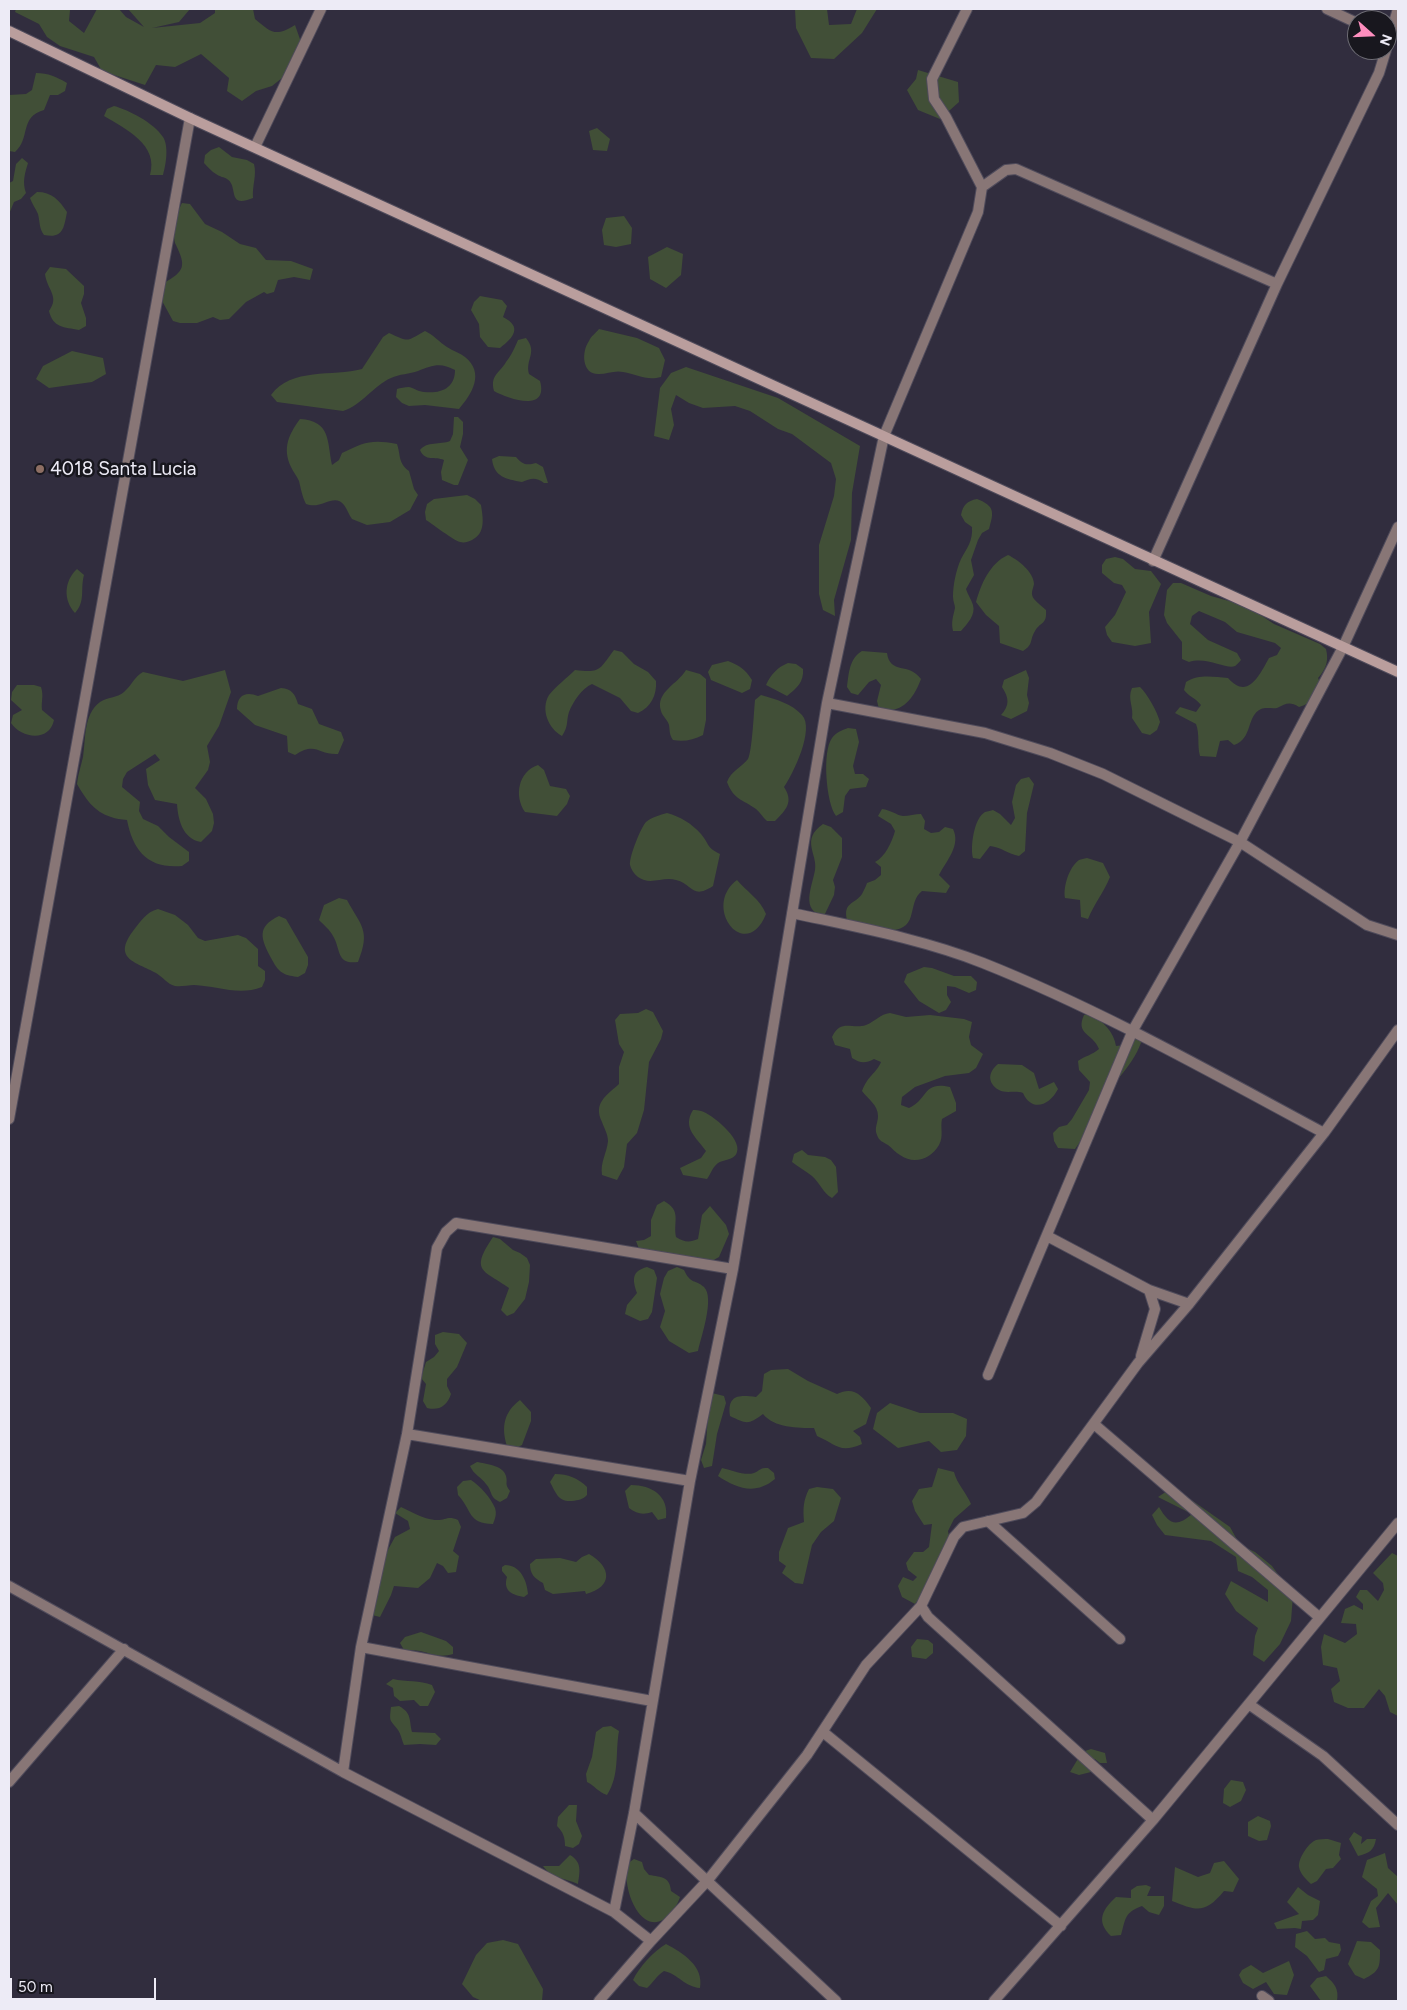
<!DOCTYPE html>
<html>
<head>
<meta charset="utf-8">
<style>
  body { margin:0 }
  #map { position:relative; width:1407px; height:2010px; overflow:hidden; background:#312d3e; font-family:Figtree,sans-serif }
  canvas { display:block }
  .frame { position:absolute; inset:0; border:10px solid #edebf6; pointer-events:none }
  .north { position:absolute; left:1347px; top:10px; width:50px; height:50px; box-sizing:border-box; background:#18171e; border:1px solid #6d6c74; border-radius:50%; rotate:110deg; font-size:14px; font-weight:700; line-height:20px; text-align:center; color:#edebf6 }
  .north::after { content:''; display:block; margin:auto; width:18px; height:22px; background:#fd8ebe; clip-path:polygon(50% 0,100% 100%,50% 72%,0 100%) }
  .scale { position:absolute; left:10px; top:1978px; width:146px; height:22px; box-sizing:border-box; border:2px solid #edebf6; border-top:0; padding-left:6px; font-size:15px; line-height:18px; white-space:nowrap; color:#edebf6; -webkit-text-stroke:4px #18171e; paint-order:stroke }
</style>
</head>
<body>
<div id="map">
<canvas width="1407" height="2010"></canvas>
<div class="frame"></div>
<div class="north">N</div>
<div class="scale">50 m</div>
</div>
<script>
const g = document.querySelector('canvas').getContext('2d');
g.lineJoin = 'round';
function fillPath(path, color) {
  g.fillStyle = color;
  g.fill(path, 'evenodd');
}
function strokePath(path, color, width, dash) {
  g.strokeStyle = color;
  g.lineWidth = width;
  g.lineCap = dash ? 'butt' : 'round';
  g.setLineDash(dash || []);
  g.stroke(path);
}
function label(font, color, halo, rows, align = 'center') {
  g.font = font + ' Figtree,sans-serif';
  g.lineWidth = 5;
  g.setLineDash([]);
  g.textBaseline = 'middle';
  g.strokeStyle = halo;
  g.fillStyle = color;
  for (const [text, x, y, turn = 0] of rows) {
    g.save();
    g.translate(x, y);
    g.rotate((+turn || 0) * Math.PI / 180);
    g.textAlign = isNaN(turn) ? turn : align;
    if (halo) g.strokeText(text, 0, 0);
    g.fillText(text, 0, 0);
    g.restore();
  }
}
fillPath(new Path2D(`
  M16,9H66L70,10L69,21L84,33L97,9H119L126,17L144,27L128,9H190L179,22L152,28L200,23L215,13V9H253L255,19C272,33 275,37 295,25L301,42L287,74L272,86L256,91L242,101L227,91L229,78L201,54L175,67L156,65L145,85L102,71L94,57L60,46L47,37L39,24L15,12Z
  M795,9H827L829,25L851,24L857,9H877L862,33L834,59L811,58L796,28Z
  M918,70L958,82L959,102L940,119L918,110L907,90L916,79Z
  M36,73C48,73 57,77 67,83L65,91L58,95H50L44,110C19,117 31,138 15,152L9,151V95L26,94L32,90Z
  M114,106C129,110 154,123 163,137C169,146 166,165 163,175H150C159,145 126,129 104,116L107,109Z
  M597,128L610,139L607,151L593,150L589,131Z
  M219,147L232,157L247,160L254,164C257,175 252,186 253,198C226,209 239,186 227,179C224,177 220,177 216,174C212,172 208,167 204,163L205,155L211,150Z
  M22,158L28,163C25,173 22,182 26,193L21,199L14,202L9,214V183L13,181L16,164Z
  M37,192C52,192 59,200 67,212C64,228 63,239 44,235C39,228 40,222 38,214C36,209 32,204 30,198Z
  M182,203L190,204L205,224L222,232L240,244L256,248L266,260L291,261L313,269L310,280L294,277L278,280L274,292L267,294L264,292L246,302L229,319L220,320L213,317L197,323H180L173,321L161,299L164,283C185,271 186,266 176,245C171,236 177,212 182,203Z
  M624,216L632,228L631,244L616,247L604,245L602,230L606,218Z
  M667,247L683,254L681,275L666,288L650,279L648,257Z
  M50,267L66,269L84,286V294L81,303L86,318V326L79,330C64,327 53,328 49,311C60,296 47,290 45,274Z
  M480,296L502,300L507,306L503,317C523,327 513,338 500,348L488,347L480,337L479,324L471,310L474,302Z
  M599,329L637,338L659,348L665,360L661,377C646,381 637,374 623,372C615,370 607,374 599,374C582,375 581,352 589,341C591,336 596,333 599,329Z
  M425,331C434,335 439,342 447,347C453,351 460,353 465,357C485,373 472,394 459,409L425,405L409,406L402,403L396,397L397,389C400,388 405,387 409,387C414,388 419,392 424,392C441,394 455,388 455,370C441,362 432,365 418,371C410,374 399,374 391,378C373,386 362,405 343,411L277,402L271,395C291,367 333,377 362,369L383,337L389,333C411,343 406,341 425,331Z
  M526,338C538,353 525,359 529,374L540,381C549,413 508,399 494,391C490,375 499,374 506,362C511,356 515,347 518,340Z
  M72,351L103,358L106,374L92,382L49,388L36,379L43,366Z
  M686,367L778,398L860,446L852,493L851,540L834,600L835,616L823,610L819,594V545L834,496L836,479L831,463L792,434L778,429L750,411L735,406L703,408L689,403L676,395L671,409L674,425L669,440L654,436L660,388L671,373Z
  M454,417H458L463,422V434L460,447L468,460L458,485H454L442,480L441,472L444,460C435,456 425,462 420,450C427,441 440,445 450,441L453,434Z
  M300,419C331,421 327,441 332,465L339,460L342,453C364,442 372,439 397,444C401,456 398,463 409,471L414,489L418,495L410,510L390,522L367,525L352,519C349,515 347,509 344,505C334,492 322,510 306,504C302,496 301,489 299,481C297,476 293,472 291,467C282,448 289,434 300,419Z
  M499,456L516,457C522,464 526,466 536,463L543,467L548,483H544C536,477 531,478 522,482C506,479 494,477 492,459Z
  M467,495L475,499L481,505C483,518 486,533 472,540C468,542 464,543 460,542C453,540 434,525 426,520L425,512L427,504L434,499Z
  M977,499C995,506 994,512 989,529L982,533L978,540L971,560L974,575L966,589C968,595 971,599 973,605C976,615 967,624 961,631H953C951,622 953,617 955,608C955,605 953,601 953,597C953,585 956,570 961,559C967,548 973,541 972,527L965,522L961,515C963,505 967,501 977,499Z
  M1008,555C1017,559 1034,572 1034,584C1033,590 1030,593 1034,599C1037,603 1042,606 1046,610C1047,625 1041,621 1035,631C1029,641 1034,644 1023,651L1000,643L999,626L986,615L976,602C981,584 990,563 1008,555Z
  M1115,557L1123,559L1135,569L1151,571L1161,584L1149,612L1151,643L1135,646L1112,642L1107,635L1105,627L1115,615L1126,592L1122,585L1114,583L1102,573V565L1106,559Z
  M77,569L84,575C80,589 86,601 75,613C63,600 64,581 77,569Z
  M1173,583H1181L1211,596L1247,606L1274,624L1320,644L1326,649C1329,661 1326,669 1318,678L1321,684C1315,695 1312,704 1299,707C1289,701 1286,704 1277,708C1272,709 1266,707 1261,709C1246,716 1253,739 1234,745L1228,740L1220,741L1216,757L1200,756C1197,745 1200,735 1196,724L1175,713L1180,707L1196,712L1201,705C1196,698 1189,697 1184,690L1186,682C1199,674 1213,677 1228,678C1248,701 1260,674 1269,658L1277,655L1281,648L1275,643L1237,632L1225,622L1199,611L1192,616L1190,624L1208,640L1237,653L1241,660C1241,660 1236,666 1235,666C1227,670 1207,656 1189,662L1182,659V642L1167,623L1164,615L1167,590Z
  M614,650L622,652L634,664L648,672L656,681C657,695 651,707 638,713L631,711L620,698L592,684C582,688 573,702 569,712C566,721 569,725 562,736C549,729 540,710 549,695C556,686 567,678 575,670C601,673 599,670 614,650Z
  M862,651L887,653C890,675 909,662 921,679C914,698 902,715 879,709L877,701L881,685L876,679L869,682L858,695L851,693L847,687C849,673 849,659 862,651Z
  M728,661C740,666 745,669 752,680L750,689L742,693L711,680L708,672L712,665Z
  M788,663L796,664L803,669C804,682 797,688 787,696L766,685C771,674 778,667 788,663Z
  M225,670L231,692L219,726L207,746L210,762L208,770L195,788L206,799L213,814L214,823L212,831L201,842C183,839 178,820 177,804L155,800L148,785L146,769L160,760L155,754L127,772L123,779L122,787L140,802L139,811L143,819L158,826L169,837L189,852V861L182,866C148,869 133,851 127,820C121,819 116,819 111,817C94,812 85,798 77,784C78,774 81,766 83,757C86,739 83,715 100,702C107,697 117,698 124,692C132,685 134,677 143,672L183,681Z
  M686,670L700,674L706,679V720L703,735C693,740 684,742 673,740C669,734 670,731 669,725C668,720 662,716 661,711C655,692 678,684 686,670Z
  M1026,670L1029,678L1027,695L1029,703L1027,711L1011,719L1001,715C1010,705 1009,698 1002,687L1004,680Z
  M17,685H34L41,687C44,696 41,701 42,710L54,720C49,743 21,738 11,723L13,715L22,710L11,700L12,692Z
  M1140,687C1148,695 1157,711 1160,722L1157,730L1150,735L1142,733L1132,718C1134,707 1127,699 1132,688Z
  M281,688C292,689 295,694 298,704L312,709L319,724L341,732L344,740L338,754C318,755 316,741 295,755L288,752L287,736L255,725L237,709C237,695 246,691 258,696Z
  M761,695C777,700 791,703 802,715C815,729 793,774 784,787C794,802 786,810 775,821H767C763,818 760,812 756,809C742,799 734,800 727,782C731,771 741,768 748,759C752,752 754,710 755,700Z
  M848,728L856,729L859,742L853,766L855,774H863L869,779L866,787L850,789L845,796L843,812L836,816C826,803 822,751 832,738C836,732 843,730 848,728Z
  M538,765L544,770L550,786L566,789L570,796L567,804L557,816L525,812C514,796 518,772 538,765Z
  M1029,777L1034,784L1027,813L1025,851L1019,856C1008,854 1001,847 990,846L980,859L973,858C970,847 974,818 985,812C988,811 991,811 993,810L1000,814L1011,825L1015,818L1012,802L1016,785L1021,779Z
  M882,809C891,810 896,815 903,816C909,816 915,814 921,814L925,821L924,829L931,833L939,832L945,827L953,829C961,845 947,860 939,875L950,886L946,893L922,891C914,897 914,906 911,916C904,942 865,925 847,920C843,902 854,905 862,894C864,890 866,886 867,883L875,880L881,875V867L875,862C885,857 892,842 895,831L891,824L878,816Z
  M667,813C681,817 691,823 701,834C710,845 706,847 720,854L713,886C692,900 693,884 676,880C663,876 650,886 638,877C634,874 631,869 630,865C629,857 641,827 646,822C652,817 660,815 667,813Z
  M823,824L831,827L842,838V857L833,880L835,887L834,895L824,916C800,911 812,887 815,870C818,854 800,840 823,824Z
  M1087,858L1103,863L1110,877C1104,892 1094,904 1088,919L1081,917L1080,900L1065,898C1063,887 1069,867 1079,860C1081,859 1084,859 1087,858Z
  M737,880C747,892 760,899 766,914C746,964 701,907 737,880Z
  M339,898L347,900C361,926 371,930 358,962C336,965 341,949 333,936C330,930 324,925 319,920L324,905Z
  M158,909L175,915L188,925L198,938L205,941L238,935L246,938L258,949V966L265,971V980L262,987C239,996 217,986 194,985C188,985 181,987 175,986C167,984 163,977 156,973C136,962 112,959 133,931C141,921 146,912 158,909Z
  M279,916L286,919L308,957V965L305,973L298,977C293,976 287,976 283,973C277,970 274,963 271,958C261,939 256,927 279,916Z
  M924,967L932,968L954,976H971L977,982L976,990L969,993L955,987L947,986V995L951,1002L946,1010L939,1013L919,1001L904,982L907,974Z
  M646,1009L653,1012L663,1031L661,1039L649,1062L644,1110L637,1133L627,1144L624,1167L617,1180L602,1175C600,1162 607,1153 608,1141C608,1134 604,1128 602,1122C593,1103 606,1096 619,1084V1067L624,1052L619,1044L615,1020L620,1014L638,1013Z
  M890,1013L906,1017L930,1015L964,1019L972,1022L969,1037L971,1045L983,1054L976,1068L969,1073L945,1076L915,1087L902,1097L901,1105L909,1108C929,1099 922,1081 950,1087L956,1103V1111L942,1119C940,1128 944,1136 939,1145C931,1159 914,1165 900,1155C896,1153 892,1148 888,1145C883,1142 879,1141 877,1135C874,1128 878,1123 878,1116C878,1105 868,1099 862,1091C868,1075 876,1074 881,1062L874,1059C865,1064 860,1063 852,1058L850,1049L835,1045L832,1037C841,1018 852,1030 866,1025C876,1021 880,1014 890,1013Z
  M1092,1014C1103,1022 1114,1032 1116,1046L1124,1045L1137,1028L1144,1032C1138,1062 1117,1076 1102,1102C1093,1119 1087,1133 1075,1149L1058,1148L1054,1141L1053,1133L1059,1127L1067,1125L1072,1119L1089,1090L1090,1082L1079,1070L1078,1061C1085,1056 1092,1055 1099,1049C1093,1033 1075,1035 1084,1015Z
  M998,1064L1022,1065L1034,1073L1039,1089L1054,1082L1058,1089C1050,1105 1032,1113 1023,1093C1015,1090 1006,1094 999,1090C987,1083 988,1072 998,1064Z
  M693,1110C696,1110 698,1110 701,1111C712,1114 742,1139 737,1152C734,1162 721,1158 715,1166C712,1169 710,1175 707,1179L683,1175L680,1168L701,1158L706,1151C696,1137 682,1128 693,1110Z
  M802,1150L808,1155L825,1157L831,1160L836,1167L838,1192L832,1198C823,1193 820,1183 812,1176C806,1171 798,1167 792,1162L794,1154Z
  M664,1201C682,1211 673,1221 676,1237C684,1242 689,1243 698,1239L702,1215L710,1206L726,1225L729,1234L719,1257L712,1261L639,1249L636,1241L644,1240L651,1236V1220L657,1205Z
  M493,1237L500,1239L513,1250L520,1253L527,1258L530,1265L529,1282L525,1299L514,1313L507,1316L501,1310L509,1288C484,1270 469,1272 493,1237Z
  M647,1267L654,1270L657,1278L652,1312L648,1319L640,1321L625,1314L627,1305L637,1293C632,1279 632,1271 647,1267Z
  M677,1267L684,1270C691,1285 695,1279 704,1287C715,1298 701,1337 698,1351L689,1353L669,1341L660,1327L665,1311L660,1294L664,1278L668,1271Z
  M443,1332L459,1334L467,1343L457,1367L447,1379V1386L451,1394C447,1406 439,1411 427,1408L423,1401L426,1384L421,1378L426,1362L434,1357L439,1351L435,1344V1335Z
  M788,1369L808,1381L837,1394C853,1386 862,1395 871,1408L866,1424L853,1431L860,1437L862,1444C839,1454 836,1444 817,1436L814,1428C798,1428 774,1428 763,1414C748,1425 747,1424 730,1416C727,1394 740,1395 756,1397L762,1391L764,1374L771,1370Z
  M712,1393L724,1396L726,1403L717,1434L712,1466L704,1468L701,1460L706,1444L709,1401Z
  M520,1400L531,1412V1421L522,1445L514,1449L507,1446C501,1427 504,1412 520,1400Z
  M890,1403L920,1413H953L967,1419L966,1436L957,1450L941,1452L929,1441L898,1448L873,1429L877,1413Z
  M477,1462C486,1464 503,1465 506,1476C508,1484 504,1483 510,1491L507,1498L500,1502C489,1497 493,1492 486,1484C481,1477 474,1475 470,1466Z
  M722,1468C731,1470 745,1476 754,1473C761,1470 759,1468 768,1468L774,1473L775,1479C756,1495 737,1489 718,1476Z
  M938,1468L954,1472C957,1484 966,1492 971,1504L954,1519L948,1531L951,1547L923,1594L915,1604L902,1597L898,1586L903,1577L913,1581L917,1577L908,1570L906,1563L914,1552H923L929,1547L932,1524L924,1525L915,1511L912,1501L919,1489L932,1487Z
  M555,1474C568,1474 578,1478 587,1487V1495C582,1500 579,1500 572,1501C558,1502 556,1493 550,1482Z
  M471,1480C480,1486 491,1498 495,1508C497,1514 495,1519 493,1524C468,1524 472,1510 458,1495L457,1487L463,1481Z
  M631,1485C652,1485 669,1496 666,1518L658,1520L652,1512C643,1515 637,1514 629,1508L625,1491Z
  M817,1487L833,1489L841,1498L834,1521L821,1532L812,1545L803,1584L795,1583L782,1573L786,1566L779,1561V1552L788,1528L804,1522C803,1509 803,1501 809,1489Z
  M1173,1487L1230,1527L1240,1545L1255,1552L1272,1566L1293,1595L1291,1621L1280,1644L1264,1662L1253,1655L1255,1636L1258,1628L1236,1611L1225,1594L1231,1581L1268,1602V1590L1252,1577L1238,1571L1236,1557L1211,1541L1165,1535L1157,1525L1152,1515L1159,1507C1169,1524 1176,1528 1192,1514L1158,1497Z
  M401,1507C412,1512 423,1519 435,1520C446,1521 447,1515 458,1520L461,1527L453,1551L459,1556L456,1572L448,1573L443,1566L437,1563L430,1578L418,1588L394,1586L391,1595L380,1617L372,1615L385,1555L395,1537L410,1529L408,1521L395,1513Z
  M1392,1553L1398,1556V1716L1390,1712L1385,1696L1379,1689L1364,1708H1348L1334,1702L1331,1689L1340,1681L1337,1668L1323,1665L1321,1647L1324,1634L1345,1643L1357,1634L1356,1624L1341,1623L1345,1609L1354,1605L1363,1610V1604L1356,1597L1360,1590H1367L1378,1601L1384,1590L1383,1583L1373,1573Z
  M589,1554C612,1567 613,1587 586,1594L585,1591L553,1594L545,1590L543,1583C534,1578 530,1574 530,1564L536,1559L560,1558L576,1562L582,1557Z
  M505,1565C520,1565 527,1580 528,1594L524,1597C511,1595 503,1590 507,1577L502,1571V1567Z
  M421,1632L446,1641L453,1647V1654C440,1658 433,1654 420,1651C415,1650 409,1650 404,1650L400,1643L405,1637Z
  M917,1639L928,1640L933,1644V1653L926,1659L912,1657L911,1647Z
  M393,1679C406,1682 420,1680 432,1685L435,1692L428,1706H420L414,1700L400,1701L394,1696L393,1688L386,1684Z
  M399,1706C412,1713 409,1720 412,1732L435,1733L441,1739L436,1745L420,1744L404,1745C402,1741 401,1734 398,1730C390,1719 389,1723 391,1707Z
  M611,1726L619,1731C615,1753 620,1775 607,1795C598,1792 595,1786 587,1782L586,1774L592,1757L596,1732L603,1727Z
  M1091,1749L1105,1753L1107,1763H1100L1095,1759L1092,1760L1091,1772L1079,1775L1070,1772L1082,1752Z
  M1231,1780L1243,1782L1246,1790L1241,1801L1230,1807L1223,1803L1224,1789Z
  M569,1805H577L576,1821L582,1836L579,1844L573,1848L565,1846C565,1837 563,1832 557,1826L558,1817Z
  M1258,1816L1270,1821L1271,1826L1267,1840L1259,1841L1248,1836V1822Z
  M1354,1832L1362,1837L1361,1844L1367,1839H1376C1374,1851 1369,1853 1358,1856L1349,1839Z
  M1328,1839L1341,1843L1339,1855L1341,1859L1333,1868L1326,1869L1317,1881L1311,1884C1307,1880 1300,1874 1299,1867C1298,1859 1308,1843 1316,1840C1319,1839 1325,1839 1328,1839Z
  M1385,1853L1388,1868L1398,1877L1397,1888H1398V1905L1388,1893L1376,1908L1380,1927L1369,1928L1362,1922L1371,1901L1378,1896L1377,1889L1362,1877L1367,1860Z
  M570,1855C582,1862 580,1871 578,1884C565,1878 552,1879 543,1866H559Z
  M634,1859L642,1862L644,1869L649,1875C662,1877 670,1877 671,1891L680,1897C676,1910 661,1930 645,1919C630,1908 624,1880 627,1864Z
  M1224,1861L1239,1879L1233,1892L1224,1891C1205,1914 1197,1911 1172,1901L1175,1867L1198,1877L1210,1873L1214,1863Z
  M1146,1885L1151,1887L1147,1896H1164V1906L1159,1915L1149,1912L1142,1906C1124,1913 1126,1918 1121,1935L1111,1936C1095,1921 1103,1909 1116,1897L1131,1898V1890L1137,1886Z
  M1298,1887L1308,1895L1320,1901L1318,1915L1313,1920L1302,1921L1301,1929L1295,1928L1277,1929L1274,1923L1299,1914L1287,1902Z
  M1307,1931L1315,1939L1325,1938L1329,1942L1340,1944L1341,1950L1338,1956L1326,1959L1324,1970L1319,1972L1307,1956L1295,1947L1296,1934Z
  M503,1940L518,1944L543,1989L542,2001H482L473,1997L462,1984L476,1955L487,1943Z
  M1357,1941L1371,1942L1380,1950C1380,1967 1380,1971 1364,1979L1355,1975L1348,1964Z
  M666,1944C683,1953 704,1966 700,1988C685,1987 678,1974 664,1971C656,1976 654,1982 647,1988L639,1986L633,1980C639,1967 654,1951 666,1944Z
  M1289,1961L1294,1975L1287,1995L1274,1994L1266,1982L1253,1989L1243,1983L1239,1975L1242,1970L1251,1965L1263,1973Z
  M1326,1976C1335,1984 1339,1989 1337,2001H1321L1310,1986L1317,1978Z`), '#414f37');
const street = new Path2D(`
  M1327,9L1357,23
  M1387,45L1398,9
  M255,147L321,9
  M982,187L1006,170L1016,169L1277,284
  M1153,561L1277,284L1379,73L1386,50
  M827,703L985,733L1050,753L1103,774L1240,842L1367,925L1398,935
  M792,913C856,927 922,939 983,963C1101,1010 1212,1073 1324,1133
  M9,1119L190,118
  M1047,1236L1149,1290L1189,1304
  M1141,1356L1155,1309L1149,1290
  M988,1375L1133,1030L1240,842L1343,647L1398,527
  M1094,1424L1319,1617
  M407,1434L690,1481
  M988,1521L1120,1639
  M9,1586L343,1772L614,1912L651,1941
  M921,1606L928,1617L1153,1820
  M361,1647L652,1701
  M1250,1705L1323,1756L1398,1825
  M823,1732L1061,1926
  M343,1772L361,1647L407,1434L437,1248L446,1232L456,1223L733,1269
  M9,1782L124,1649
  M634,1813L836,2001
  M614,1912L634,1813L690,1481L733,1269L827,703L884,436L978,212L982,187L946,117L934,99L932,79L967,9
  M1262,1996L1269,2001
  M599,2001L651,1941L708,1880L807,1755L866,1665L921,1606L954,1537L963,1527L1023,1513L1036,1502L1138,1363L1189,1304L1324,1133L1398,1030
  M994,2001L1153,1820L1398,1523`);
const secondary = new Path2D(`
  M9,31L190,118L1398,672`);
strokePath(street, '#4f4b5b', 12);
strokePath(secondary, '#4f4b5b', 12);
strokePath(street, '#887676', 10);
strokePath(secondary, '#ba9e9d', 10);
for (const [x, y, r, color] of [
  [40,469,5,"#8d6e63"]
]) {
  const dot = new Path2D();
  dot.arc(x, y, r, 0, 2 * Math.PI);
  g.fillStyle = color;
  g.fill(dot);
  strokePath(dot, '#18171e', 2);
}
label('19px', '#edebf6', '#18171e', [
  ["4018 Santa Lucia",50,469]
], 'left');
</script>
</body>
</html>
